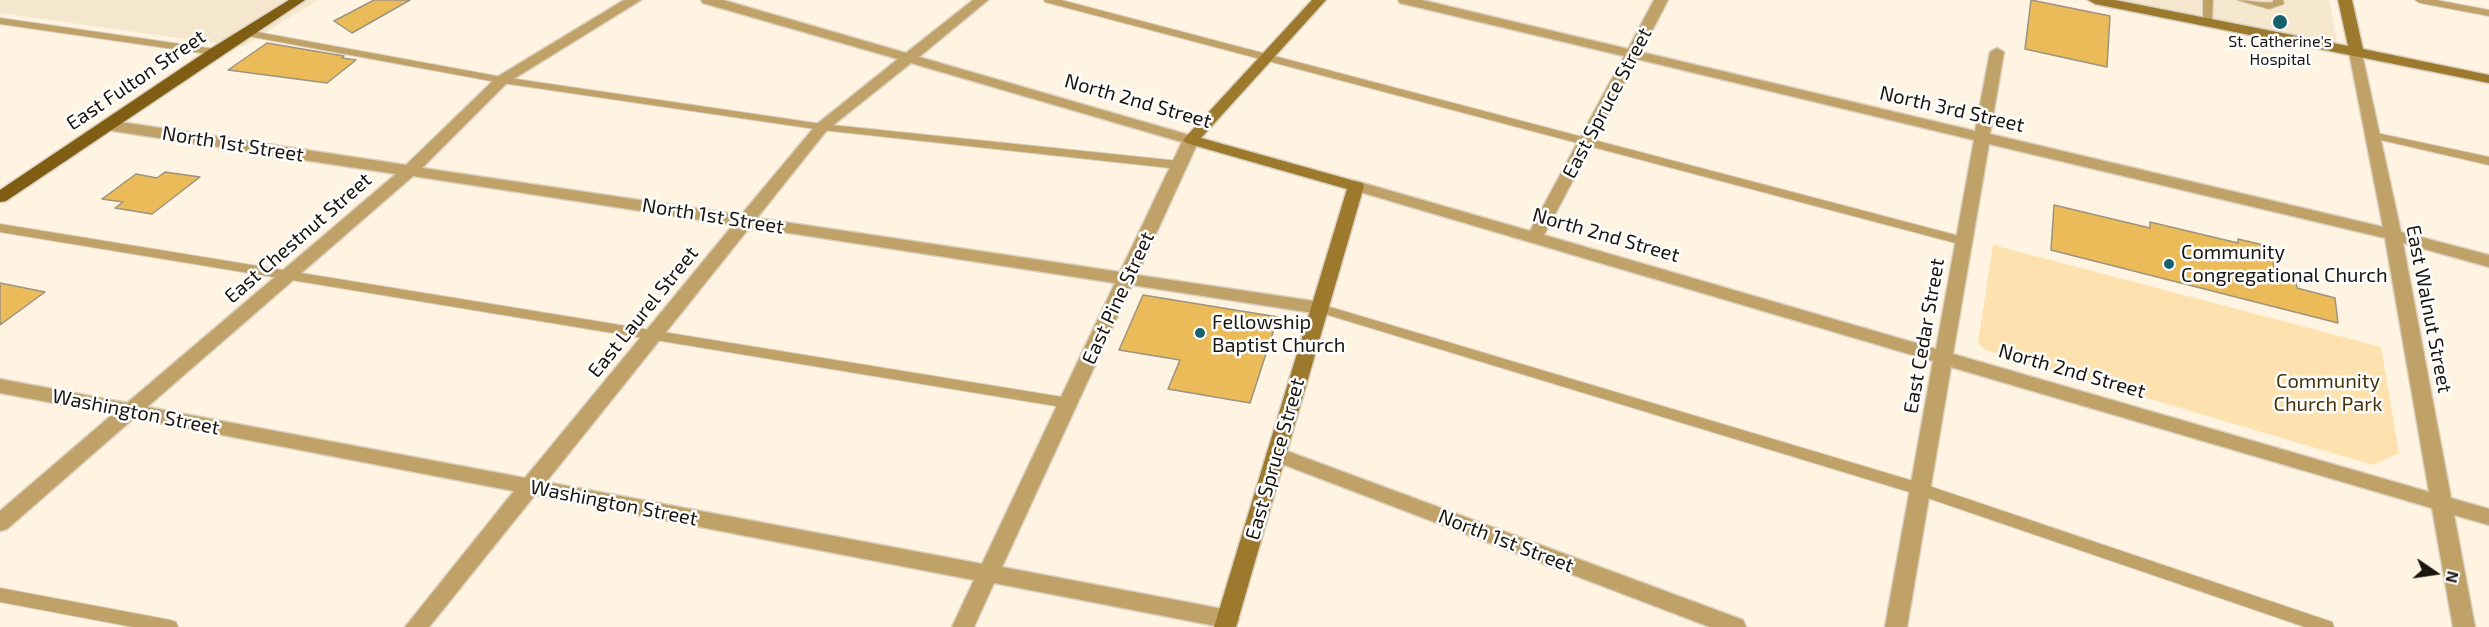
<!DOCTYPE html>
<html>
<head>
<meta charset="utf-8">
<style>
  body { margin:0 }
  #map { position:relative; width:2489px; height:627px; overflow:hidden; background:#fff4e1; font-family:"Exo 2",sans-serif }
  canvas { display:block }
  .north { position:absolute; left:2405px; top:543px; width:60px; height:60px; -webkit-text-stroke:4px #fff; paint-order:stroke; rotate:103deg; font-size:16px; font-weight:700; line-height:24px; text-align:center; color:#19150f }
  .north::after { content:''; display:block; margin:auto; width:21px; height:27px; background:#19150f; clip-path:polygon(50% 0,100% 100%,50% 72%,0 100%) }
</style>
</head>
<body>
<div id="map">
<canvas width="2489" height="627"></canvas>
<div class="north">N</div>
</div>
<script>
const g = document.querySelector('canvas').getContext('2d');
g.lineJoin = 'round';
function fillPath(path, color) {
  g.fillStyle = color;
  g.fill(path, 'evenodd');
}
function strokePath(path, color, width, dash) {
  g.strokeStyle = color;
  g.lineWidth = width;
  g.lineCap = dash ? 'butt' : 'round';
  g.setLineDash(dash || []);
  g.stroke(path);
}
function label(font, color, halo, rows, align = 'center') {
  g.font = font + ' "Exo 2",sans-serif';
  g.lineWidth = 5;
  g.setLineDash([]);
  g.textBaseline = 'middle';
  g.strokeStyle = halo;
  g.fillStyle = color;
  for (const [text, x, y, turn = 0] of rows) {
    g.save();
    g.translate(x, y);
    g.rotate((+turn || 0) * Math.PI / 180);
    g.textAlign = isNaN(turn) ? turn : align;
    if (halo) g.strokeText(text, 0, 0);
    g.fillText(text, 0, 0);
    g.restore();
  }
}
fillPath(new Path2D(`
  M0,0H318L242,47L0,13Z
  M2119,0H2329L2337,44Z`), '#f5e7cd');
fillPath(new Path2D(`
  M1993,245L2381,347L2399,453L2373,465L1985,350L1978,343Z`), '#fde1ae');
const building = new Path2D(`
  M374,0H410L352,33L334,21Z
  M2031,0L2110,16L2107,67L2025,49Z
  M267,43L344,56L342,58L356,60L327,83L228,70Z
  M165,172L200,177L152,214L115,208L123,202L102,199L136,174L157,178Z
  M2054,205L2150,228V222L2238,243V239L2272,247L2274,270L2295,275L2297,288L2335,298L2338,323L2051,250Z
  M0,283L45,292L0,325Z
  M1143,295L1278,317L1250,403L1168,389L1180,360L1119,350Z`);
fillPath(building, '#ecbb59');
strokePath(building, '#9c9381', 1.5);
const lane = new Path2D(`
  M1044,0H1061L1967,238L1969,241L1963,245L1045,2Z
  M2203,0H2213L2212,25H2204L2203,23Z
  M2237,0C2249,0 2262,4 2273,2V0H2283L2284,4L2269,9Z
  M2415,0H2436L2489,10V16L2420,3Z
  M0,18L215,49L220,52L215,55L0,24Z
  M246,30L502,77L822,124L1179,161L1185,165L1179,169L822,130L502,83L242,35L241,33Z
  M2372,132L2489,157V165L2368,137L2366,135Z
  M0,224L1068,398L1073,399L1075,403L1073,407L1068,408L0,232Z
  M1320,304L1920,483L2332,622L2334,627H2305L1916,494L1315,311L1313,308L1315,305Z
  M0,588L170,620L176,622L178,627H133L0,602Z`);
const street = new Path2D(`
  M624,0H641L507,83L422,168L741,215L817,124L898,59L703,3L701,0H723L906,53L973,0H988L919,57L1196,137L1199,140L1137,275L1320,302L1326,304L1329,308L1326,312L1320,314L1132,285L1002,567L1228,610L1236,612L1239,619L1236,626L1221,627L994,583L974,627H952L974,580L535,495L429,627H405L514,491L134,418L7,529L0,531V511L113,414L0,393V379L127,403L396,174L107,130L99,125L102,122L107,120L406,165L497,77ZM911,63L1182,142L1120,272L757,218L827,130ZM413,176L733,225L525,478L147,407ZM750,227L1115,283L982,564L546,482Z
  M1398,0H1422L1628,49L1654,0H1668L1641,52L1975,131L1990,52L1997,48L2004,52L1990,134L2383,227L2349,52L2351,49H2361L2401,232L2489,255V267L2403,243L2451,498L2489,509V525L2454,515L2475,627H2453L2432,508L1951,367L1907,627H1885L1933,361L1350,189L1348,186L1350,183L1356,181L1530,231L1624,56L1400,3ZM1637,59L1974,140L1936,349L1544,235ZM1989,144L2385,238L2429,492L1953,354Z
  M1276,447L1743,620L1746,627H1710L1269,459L1266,454L1269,449Z`);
const secondary = new Path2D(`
  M1312,0H1326L1201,138L1362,183L1364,186L1236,627H1214L1347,189L1186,143L1183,140Z
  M2088,0H2115L2348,46L2338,0H2352L2363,49L2489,75V83L2095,4Z`);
const primary = new Path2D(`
  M289,0H305L6,201L0,202V190L210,49Z`);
strokePath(lane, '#dad0bf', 2);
strokePath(street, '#dad0bf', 3);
strokePath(secondary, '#dad0bf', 3);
strokePath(primary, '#dad0bf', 3);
fillPath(lane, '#c0a167');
fillPath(street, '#c0a167');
fillPath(secondary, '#9d792e');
fillPath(primary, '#7f5e14');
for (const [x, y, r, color] of [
  [2280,22,8,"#17616f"],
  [2169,264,6,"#17616f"],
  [1200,333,6,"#17616f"]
]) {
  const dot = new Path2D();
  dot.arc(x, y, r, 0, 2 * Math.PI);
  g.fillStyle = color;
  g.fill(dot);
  strokePath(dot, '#fff', 2);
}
label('16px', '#19150f', '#fff', [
  ["St. Catherine's",2280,42],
  ["Hospital",2280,60]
]);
label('20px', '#19150f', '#fff', [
  ["East Fulton Street",136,80,-34],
  ["North 2nd Street",1138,101,16],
  ["East Spruce Street",1607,103,-62],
  ["North 3rd Street",1952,109,13],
  ["North 1st Street",233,144,9],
  ["North 1st Street",713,216,9],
  ["North 2nd Street",1606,235,16],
  ["East Chestnut Street",298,238,-41],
  ["East Pine Street",1118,298,-65],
  ["East Walnut Street",2429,309,79],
  ["East Laurel Street",643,312,-51],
  ["East Cedar Street",1924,336,-80],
  ["North 2nd Street",2072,371,16],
  ["Washington Street",136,412,11],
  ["East Spruce Street",1275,459,-74],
  ["Washington Street",614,503,11],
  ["North 1st Street",1506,541,21]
]);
label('20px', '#19150f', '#fff', [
  ["Community",2181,252],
  ["Congregational Church",2181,275],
  ["Fellowship",1212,322],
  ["Baptist Church",1212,345]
], 'left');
label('20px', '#463207', '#fff', [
  ["Community",2328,381],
  ["Church Park",2328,404]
]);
</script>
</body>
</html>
